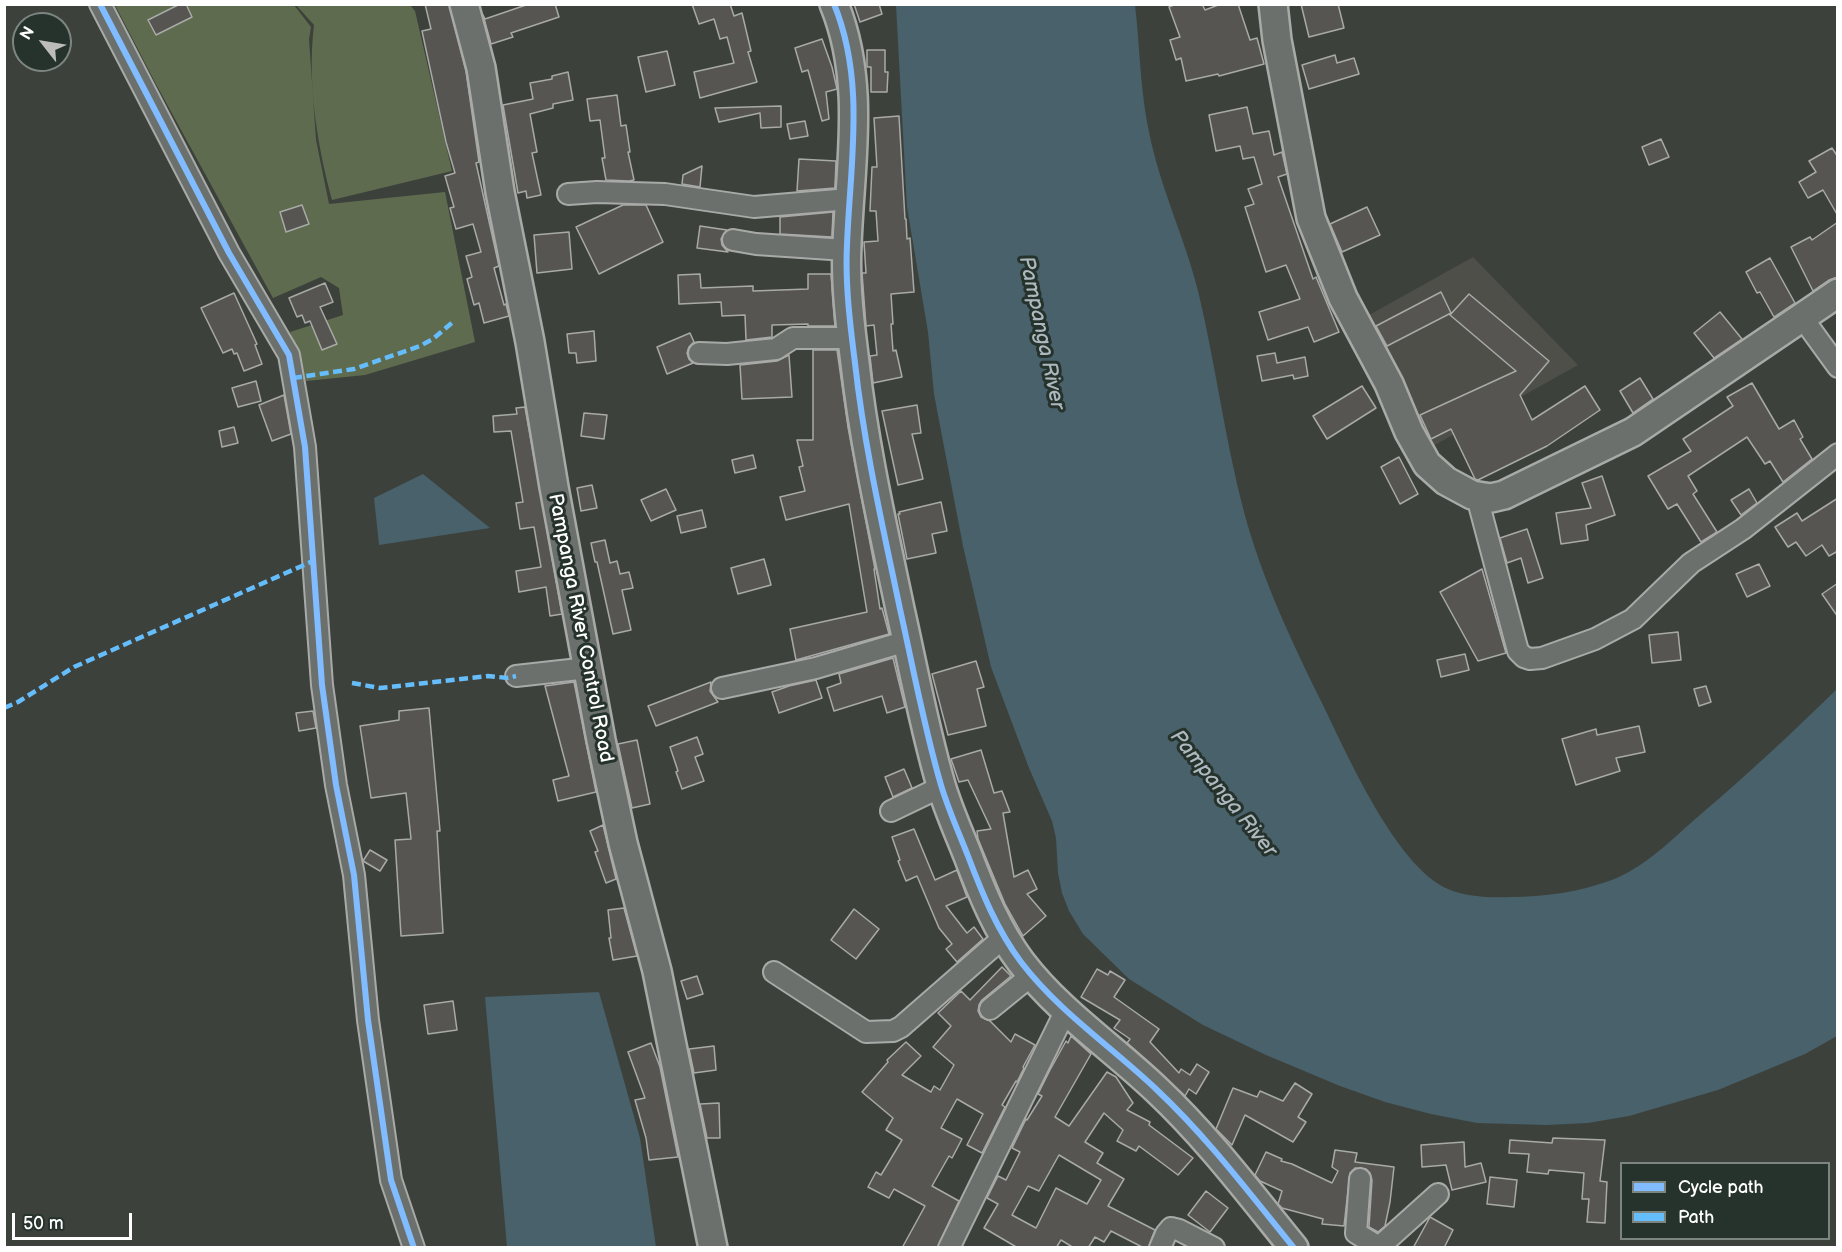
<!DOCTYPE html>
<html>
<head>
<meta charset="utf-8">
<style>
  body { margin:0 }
  #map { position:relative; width:1842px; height:1252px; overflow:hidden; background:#3d413c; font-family:"Balsamiq Sans",sans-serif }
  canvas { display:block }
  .frame { position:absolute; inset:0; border:6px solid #fff; pointer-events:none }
  .legend { position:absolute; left:1620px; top:1162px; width:210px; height:78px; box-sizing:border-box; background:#26332d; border:2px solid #7d8581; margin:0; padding:8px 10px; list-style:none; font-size:18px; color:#fff }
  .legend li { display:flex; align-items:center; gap:12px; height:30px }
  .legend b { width:30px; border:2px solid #7d8581 }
  .north { position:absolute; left:12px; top:12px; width:60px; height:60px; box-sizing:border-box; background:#26332d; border:2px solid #7d8581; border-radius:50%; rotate:301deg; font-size:16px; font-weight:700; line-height:24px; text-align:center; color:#fff }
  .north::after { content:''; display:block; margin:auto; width:21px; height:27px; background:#bbbcbb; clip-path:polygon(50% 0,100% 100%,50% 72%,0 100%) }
  .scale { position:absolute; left:12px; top:1213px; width:120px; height:27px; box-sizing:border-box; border:3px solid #fff; border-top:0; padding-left:8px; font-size:18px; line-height:21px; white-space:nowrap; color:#fff; -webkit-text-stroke:4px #26332d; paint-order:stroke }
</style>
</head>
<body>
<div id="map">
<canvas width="1842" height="1252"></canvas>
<div class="frame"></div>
<ul class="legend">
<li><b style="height:8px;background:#80bcff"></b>Cycle path</li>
<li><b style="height:8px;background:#66bdfb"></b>Path</li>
</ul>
<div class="north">N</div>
<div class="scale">50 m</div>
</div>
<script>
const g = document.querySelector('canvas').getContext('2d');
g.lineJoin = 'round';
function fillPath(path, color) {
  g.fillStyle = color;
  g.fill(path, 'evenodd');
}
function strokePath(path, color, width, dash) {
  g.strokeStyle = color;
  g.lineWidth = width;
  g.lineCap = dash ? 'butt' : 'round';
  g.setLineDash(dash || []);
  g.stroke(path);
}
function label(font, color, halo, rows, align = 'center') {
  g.font = font + ' "Balsamiq Sans",sans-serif';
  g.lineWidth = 6;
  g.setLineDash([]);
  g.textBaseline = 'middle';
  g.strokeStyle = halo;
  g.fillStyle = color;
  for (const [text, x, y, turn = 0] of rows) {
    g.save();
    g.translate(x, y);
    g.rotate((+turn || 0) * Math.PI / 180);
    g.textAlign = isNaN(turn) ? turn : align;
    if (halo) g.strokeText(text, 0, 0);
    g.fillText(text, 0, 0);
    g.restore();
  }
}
fillPath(new Path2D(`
  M1473,257L1578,365L1426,450L1362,319Z`), '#4e4f48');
fillPath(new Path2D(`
  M115,5H294L311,27L309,39L316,140L329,204L445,192L475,342L365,375L306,381L290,332L343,315L339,288L321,277L273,298L157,86Z
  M296,5H410L415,11L452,171L332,200C317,144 307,83 314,25Z`), '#5f6b4e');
fillPath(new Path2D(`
  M896,5H1135C1140,47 1140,90 1149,132C1160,188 1186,240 1199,295C1216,367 1225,440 1244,512C1262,579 1291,640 1322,703C1346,752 1396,867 1448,889C1466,897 1491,898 1511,897C1544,897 1578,892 1609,881C1645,868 1672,839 1701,814C1748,774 1793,732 1837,689V1036L1805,1054L1718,1090L1629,1116L1588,1123L1546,1125L1477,1123L1431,1114L1385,1102L1340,1086L1266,1055L1203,1025L1129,979L1083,934L1069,911L1062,893L1058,873L1056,838L1052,821L1029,768L991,667L963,546L934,394L928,332L907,207Z
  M423,474L490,528L379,545L374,498Z
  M599,992L640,1138L656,1247H507L485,997Z`), '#48616a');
const building = new Path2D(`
  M180,4H186L192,17L156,35L148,20Z
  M425,4H449L466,71L479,162L476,163L499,266L494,268L504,305L506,304L509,316L484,323L479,303L474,305L467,279L472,277L466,256L481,252L473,224L456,229L450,208L454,207L445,176L455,173L446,142L422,31L431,29Z
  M529,4H555L559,17L511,33L513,37L491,44L483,15L485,19Z
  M692,4H730L734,16L742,13L751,51L748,52L757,82L700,98L694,72L734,63L727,37L720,39L714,19L699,24Z
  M854,4H879L882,14L860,22Z
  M1176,4H1202L1205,10L1221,4H1238L1250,40L1257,38L1264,64L1219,76L1218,74L1186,81L1181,58L1176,60L1170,40L1180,37L1169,7Z
  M1301,4H1338L1344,28L1309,37Z
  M822,39L832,67L837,89L826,92L829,119L822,121L808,70L802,72L795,48Z
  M867,50H885V72H888L887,92H871V67H867Z
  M667,51L675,85L646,92L638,57Z
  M1335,55L1337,63L1354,58L1359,74L1309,89L1302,65Z
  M568,72L573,100L553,104V108L530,114L537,152L532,153L541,195L527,198L526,191L518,193L503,105L533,99L530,83L552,79V76Z
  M617,95L621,126L626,125L630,152H628L634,180L629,181L606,180L602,158H605L600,120L590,121L587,99Z
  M781,106V127L761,128L760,113L719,122L715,108Z
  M1247,107L1253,134L1269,131L1274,155L1282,152L1287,174L1278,177L1313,279L1316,277L1339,332L1314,342L1308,327L1268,340L1259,312L1300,299L1286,265L1266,272L1245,207L1254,204L1248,189L1262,184L1254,157L1243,159L1240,146L1216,151L1209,115Z
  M899,116L905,219H906L907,239L910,238L914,292L891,294L893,324H891L893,351L896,350L902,377L873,383L870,356L877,355L874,325L866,326L862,273H866L864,242L878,241L876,211H870L872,167H877L874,118Z
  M805,121L808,136L790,139L787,124Z
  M1661,139L1669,157L1649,165L1642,147Z
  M1832,148L1838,157V216L1823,190L1808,198L1799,182L1816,172L1809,161Z
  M799,159L836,161L835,188L797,191Z
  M702,166L700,187L682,184L683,175Z
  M302,205L309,224L286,232L280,212Z
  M623,205H646L663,242L599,274L576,227Z
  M1367,207L1380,235L1342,252L1330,224Z
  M833,212L832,237L780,234V217Z
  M1838,222V277L1829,280L1813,291L1791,247L1810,237L1812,240Z
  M700,226L727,230L721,239L722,245L728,252L697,248Z
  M569,232L572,269L537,273L534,235Z
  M1770,258L1795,303L1774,317L1760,292L1757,293L1746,272Z
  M700,274L701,288L753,286V291L808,289V274H831L835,326H808V324L772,325V337L746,340L745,315L722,316L721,302L679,304L678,275Z
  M325,283L333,302L320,307L337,344L322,350L310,321L305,323L302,315L297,317L289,298Z
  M1441,292L1451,313L1387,346L1376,326Z
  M234,293L257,344L255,345L262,364L244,371L237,353L234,354L232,349L223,353L201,308Z
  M1469,294L1549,361L1520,395L1532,420L1585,386L1600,410L1547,446L1478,480L1475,479L1451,429L1431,439L1420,415L1516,371L1450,315Z
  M1720,312L1742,339L1714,358L1694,333Z
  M594,331L596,361L577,363L576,353H569L567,334Z
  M690,333L694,342L689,347L687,353L689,359L693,363L667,374L657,347Z
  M813,350H837L848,427L875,569H874L880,609L882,608L889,634L796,660L790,629L867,612L849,504L786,520L780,497L805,491L799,467L803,466L797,440H813Z
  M1275,353L1277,363L1305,357L1308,376L1294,379L1293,375L1262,381L1257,356Z
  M789,355L792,397L742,399L740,365L777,361Z
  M1640,378L1653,399L1633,413L1620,391Z
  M256,381L261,401L238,407L232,388Z
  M1752,383L1779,429L1794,420L1803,437L1800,439L1812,459L1783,482L1770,461L1765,464L1747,437L1688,476L1697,491L1693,494L1717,532L1701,542L1677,504L1668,509L1648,476L1691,451L1683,439L1733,406L1727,397Z
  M1362,386L1376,408L1327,439L1313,416Z
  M284,395L291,434L272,441L259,405Z
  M917,405L921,433L912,434L923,479L898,485L882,411Z
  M525,407L562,614L550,616L546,587L519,592L516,571L541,567L534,527L520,529L516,503L523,502L511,431L494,432L493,416L517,414L516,408Z
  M584,413L607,415L604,439L581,436Z
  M234,427L238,443L222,447L219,431Z
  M753,455L756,468L735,473L732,460Z
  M1399,457L1418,494L1400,504L1381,467Z
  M1602,476L1615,515L1586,525L1588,540L1561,544L1556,513L1591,508L1582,483Z
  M592,485L597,508L581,511L577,488Z
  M666,489L676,510L651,521L641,500Z
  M1749,489L1757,503L1741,515L1731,500Z
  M1838,498V551L1829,556L1822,545L1806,556L1796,542L1788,547L1775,527L1797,513L1802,521Z
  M941,502L947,531L932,534L936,553L907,559L898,514H900L899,512Z
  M702,510L706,527L681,533L677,516Z
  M1527,529L1543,578L1528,583L1521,558L1507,563L1500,538Z
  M605,540L610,563L617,561L620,574L629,572L633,588L622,590L631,630L613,634L597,562H595L591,543Z
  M764,559L771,585L738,594L731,568Z
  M1759,564L1770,586L1747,597L1736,574Z
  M1482,569L1506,653L1478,661L1440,592Z
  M1838,583V617L1822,594Z
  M1678,632L1681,660L1652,663L1649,635Z
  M1465,654L1469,670L1441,677L1437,660Z
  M893,658L905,707L887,713L882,696L834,711L827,688L841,683L839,674Z
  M976,661L984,687L977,689L986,726L948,735L932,674Z
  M816,680L822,698L779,713L772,692L789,686Z
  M574,682L596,792L558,801L553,780L569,776L545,686Z
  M711,682L710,691L718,702L656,726L648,706Z
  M1706,686L1711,702L1699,706L1694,689Z
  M429,708L440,831H437L443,933L401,936L395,840L411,839L406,793L371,798L360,726L399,720V711Z
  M313,711L316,728L299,731L296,713Z
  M1639,726L1645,752L1616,758L1620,771L1576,785L1562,739L1596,729L1597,735Z
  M697,737L703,754L695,757L704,781L682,789L676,772L678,771L670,747Z
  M637,740L650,804L632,808L618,744Z
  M981,750L994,793L1002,791L1010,812L1003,813L1014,877L1028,870L1037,889L1027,894L1046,916L1023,936L1005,904L978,839L977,831L991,829L968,780L959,782L951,759Z
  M904,769L912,788L893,797L885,777Z
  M603,825L616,879L606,883L595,852L598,851L590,831Z
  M914,829L935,880L957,870L967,897L946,906L967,933L974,927L983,939L957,962L946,949L952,944L939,928L917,876L906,881L898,861L900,860L892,837Z
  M370,850L387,860L380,871L363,861Z
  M624,908L637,956L613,960L609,938H611L608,910Z
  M854,909L879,929L856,959L831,940Z
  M1002,967L1011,976L982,1000L979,1005L978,1011L981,1017L990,1021L1011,1042L1015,1034L1035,1045L1023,1067L1024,1068L1017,1082L1016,1081L1002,1105L1005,1107L982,1153L967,1145L983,1114L957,1099L941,1128L962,1139L952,1158L949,1156L932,1186L959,1201L937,1248H902L925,1206L894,1189L889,1198L868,1187L876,1172L881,1175L902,1140L886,1130L893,1118L862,1092L888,1062L887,1060L906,1042L921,1056L902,1075L931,1092L934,1086L940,1090L954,1065L933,1047L951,1026L938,1013L961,991L970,1000Z
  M1097,969L1108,975L1110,971L1125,980L1114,997L1159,1029L1150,1042L1179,1073L1181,1069L1190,1075L1197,1064L1209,1072L1196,1094L1189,1089L1185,1096L1127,1043L1130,1039L1114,1028L1120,1020L1081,997Z
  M697,976L703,994L687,999L681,981Z
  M453,1001L457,1030L428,1034L424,1005Z
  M1071,1036L1091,1054L1055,1117L1069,1126L1107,1072L1116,1077L1133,1103L1127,1110L1150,1122L1149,1125L1193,1158L1178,1175L1139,1146L1136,1151L1117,1141L1123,1130L1104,1113L1085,1142L1103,1153L1097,1163L1124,1179L1108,1206L1155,1230L1148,1248H1144L1111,1231L1104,1242L1095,1237L1088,1248H1074L1061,1240L1056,1248H1018L984,1228L998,1204L987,1198L998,1176L1006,1180L1020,1152L1012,1148L1026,1119L1027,1120L1042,1096L1038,1094L1050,1070L1066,1041L1068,1043ZM1059,1155L1101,1180L1087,1204L1056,1188L1036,1228L1012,1215L1028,1186L1039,1191Z
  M651,1043L660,1067L678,1157L649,1160L646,1138L635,1100L645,1098L628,1052Z
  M714,1046L716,1070L694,1073L689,1049Z
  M1295,1083L1312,1094L1298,1117L1306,1122L1293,1142L1245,1115L1232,1145L1216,1129L1233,1088L1257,1097L1260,1091L1283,1101Z
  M719,1103L720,1138H707L700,1104Z
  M1553,1138L1605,1140L1600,1181L1607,1182L1605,1223L1587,1222L1589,1199H1582L1584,1173L1549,1170L1548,1174L1527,1172L1529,1154L1509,1153L1510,1140L1552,1143Z
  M1464,1142L1465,1167L1481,1163L1486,1182L1452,1190L1446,1165L1422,1167L1421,1145Z
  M1335,1150L1357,1153L1355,1162L1394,1167L1390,1202L1385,1226L1378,1232L1369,1227L1372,1180L1370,1173L1366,1169L1355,1168L1350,1173L1344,1226L1322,1224L1323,1219L1282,1208L1278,1204L1282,1191L1260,1181L1255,1175L1266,1152L1282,1159L1281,1161L1292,1164L1332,1183L1338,1171L1332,1167Z
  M1490,1177L1517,1180L1514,1207L1487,1204Z
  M1206,1191L1228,1208L1210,1232L1188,1215Z
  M1430,1217L1453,1230L1444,1248H1413Z`);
fillPath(building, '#565551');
strokePath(building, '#a8aaa7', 1.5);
const street = new Path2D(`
  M100,4L229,253L289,355L305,447L322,685L336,785L354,875L368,1020L391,1180L414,1248
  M568,194L597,192L665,194L754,207L849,199
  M733,240L756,244L846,250
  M1801,316L1838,367
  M699,353L727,354L776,349L793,338H852
  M1477,497L1518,651L1524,657L1530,659L1542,658L1595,639L1633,619L1691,563L1743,529L1838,454
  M516,676L588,668
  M722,688L816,668L907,641
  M891,811L941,787
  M774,972L866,1032L893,1031L901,1027L1004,937
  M990,1009L1032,975
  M1360,1179L1356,1233L1379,1247
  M949,1248L1065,1012
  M1160,1248L1166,1234L1171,1228L1179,1230L1214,1248
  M1378,1248L1438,1194`);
const secondary = new Path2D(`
  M464,4L481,68L500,192L530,342L554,487L601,740L623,843L657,971L713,1248
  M834,4C866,82 850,164 847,245C845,283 850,324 855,363C864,445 883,528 900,609C913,667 924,727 941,785C948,809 959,833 968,856C982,893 997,930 1021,962C1059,1012 1112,1047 1157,1090C1208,1138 1250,1194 1294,1248
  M1273,4L1277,40L1311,218L1343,298L1389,384L1409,432L1427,464L1446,481L1472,495L1491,498L1504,495L1633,432L1838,293`);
strokePath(street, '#a8aaa7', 24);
strokePath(secondary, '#a8aaa7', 32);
strokePath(street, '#6c706d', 20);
strokePath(secondary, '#6c706d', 27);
strokePath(new Path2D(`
  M293,378L354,369L420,346L433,339L454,321
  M352,683L380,688L488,676L508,678L516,676
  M4,708L18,702L74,667L313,561`), '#66bdfb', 4.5, [9, 4.5]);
strokePath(new Path2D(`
  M100,4L229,253L289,355L305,447L322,685L336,785L354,875L368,1020L391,1180L414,1248
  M834,4C866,82 850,164 847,245C845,283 850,324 855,363C864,445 883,528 900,609C913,667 924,727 941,785C948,809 959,833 968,856C982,893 997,930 1021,962C1059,1012 1112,1047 1157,1090C1208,1138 1250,1194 1294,1248`), '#80bcff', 6);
label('20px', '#fff', '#26332d', [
  ["Pampanga River Control Road",580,628,79]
]);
label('italic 21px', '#adb9be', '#26332d', [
  ["Pampanga River",1041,333,78],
  ["Pampanga River",1223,794,51]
]);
</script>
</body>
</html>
